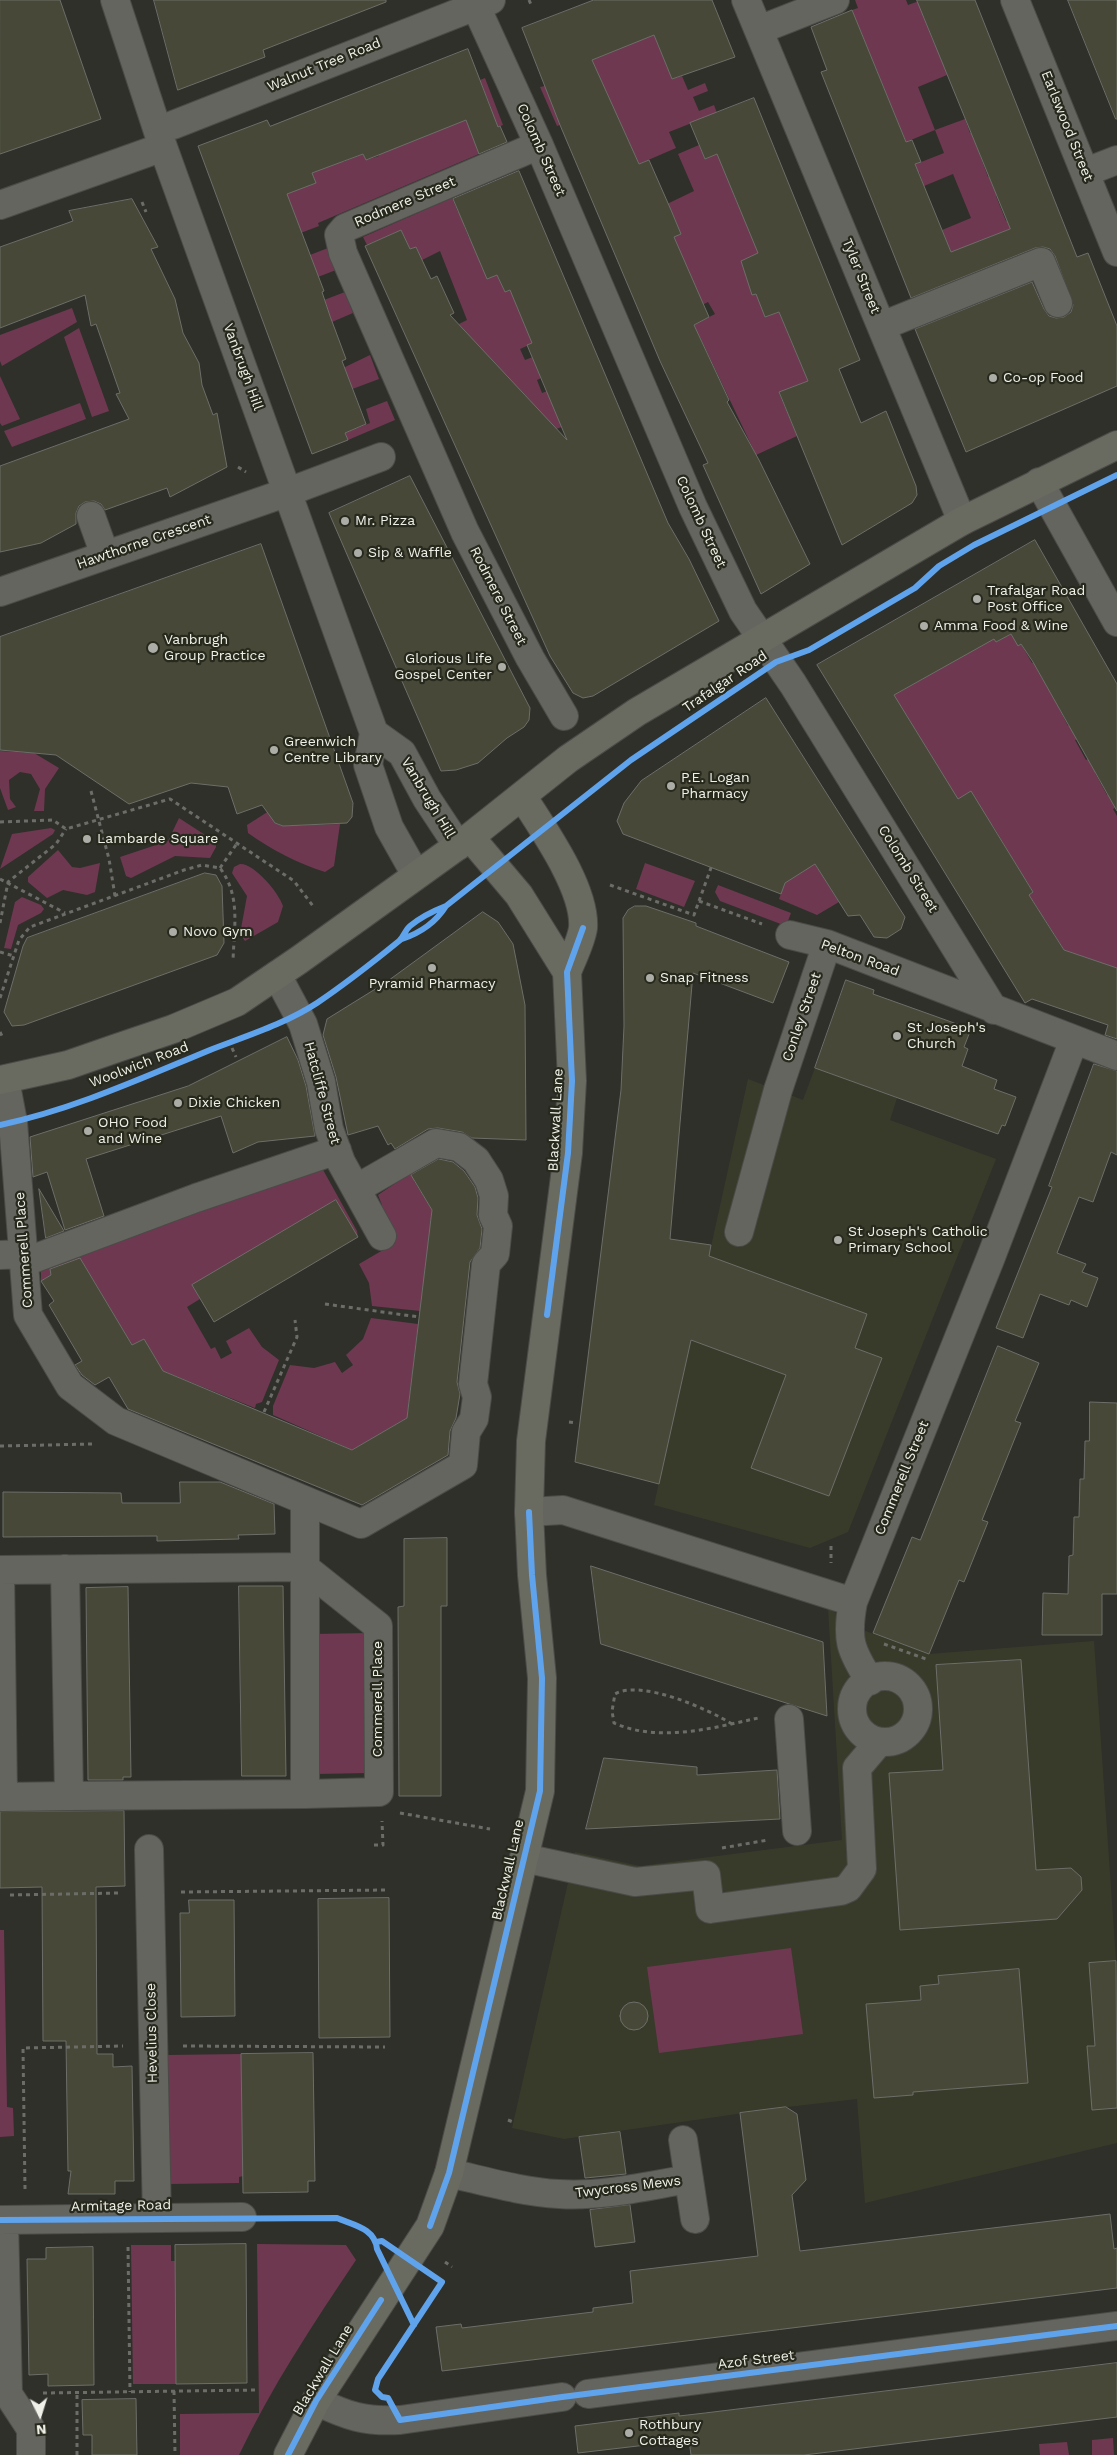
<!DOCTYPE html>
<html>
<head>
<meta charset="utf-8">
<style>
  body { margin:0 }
  #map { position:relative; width:1117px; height:2455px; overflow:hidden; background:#2f302a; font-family:"Work Sans",sans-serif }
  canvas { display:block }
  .north { position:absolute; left:15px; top:2390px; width:50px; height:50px; -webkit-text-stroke:4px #27291d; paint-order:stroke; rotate:175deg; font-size:14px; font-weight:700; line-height:20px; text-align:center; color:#eff1e9 }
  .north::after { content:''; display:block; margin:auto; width:18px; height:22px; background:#eff1e9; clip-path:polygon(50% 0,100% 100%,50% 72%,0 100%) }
</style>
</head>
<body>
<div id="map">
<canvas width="1117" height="2455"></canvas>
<div class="north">N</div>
</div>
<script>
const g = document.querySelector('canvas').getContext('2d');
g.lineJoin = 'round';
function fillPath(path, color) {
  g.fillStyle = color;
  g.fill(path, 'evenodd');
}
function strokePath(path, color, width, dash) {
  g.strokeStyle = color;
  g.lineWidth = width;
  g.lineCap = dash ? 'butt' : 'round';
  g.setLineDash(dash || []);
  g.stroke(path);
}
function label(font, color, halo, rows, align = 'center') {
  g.font = font + ' "Work Sans",sans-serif';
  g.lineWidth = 4.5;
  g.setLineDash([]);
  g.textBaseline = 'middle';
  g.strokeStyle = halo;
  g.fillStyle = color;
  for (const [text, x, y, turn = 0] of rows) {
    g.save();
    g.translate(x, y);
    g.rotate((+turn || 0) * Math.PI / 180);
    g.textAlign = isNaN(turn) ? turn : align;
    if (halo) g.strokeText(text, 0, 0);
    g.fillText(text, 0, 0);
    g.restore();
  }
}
fillPath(new Path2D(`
  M815,1068L897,1098L890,1120L996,1159L848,1532L810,1548L654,1505L748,1079L803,1100Z
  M828,1608L860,1629L929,1654L1094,1641L1117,1975V2143L865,2203L857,2099L778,2108L564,2139L512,2128L575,1852L640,1866L842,1840Z`), '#393b2a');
fillPath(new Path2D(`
  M640,0L672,79L682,76L688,90L705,83L708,91L693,97L699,111L714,105L717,113L669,132L676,148L639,164L611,103L557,126L540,87L545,86L581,47L596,58L609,53L604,38Z
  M855,0H906L908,5L922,0L924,18L935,45L950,40L943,62L947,75L918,87L935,130L965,119L970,133L986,127L978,150L988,177L1004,171L996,196L1006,221L1025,223L980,241L960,274L942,230L971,218L953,174L924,186L919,172L914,174L911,166L944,153L935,130L906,142L852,10L858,8Z
  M485,78L503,125L473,137L479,154L318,223L319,226L277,242L262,165L304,187L315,183L304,153L343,162L363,154L366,160L379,156L369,128L466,117L491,108L480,80Z
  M699,145L705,159L731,148L730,184L738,205L752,200L766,235L770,287L775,300L761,306L765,317L779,312L808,381L779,393L797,436L756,455L698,333L690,327L715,314L708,302L698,307L680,268L667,204L694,191L678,154Z
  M452,198L458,212L488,199L494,213L464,226L469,238L479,234L486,249L506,240L508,246L483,257L491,277L497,275L505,292L524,284L530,297L516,304L525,325L540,319L547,337L520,349L525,360L538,355L547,375L537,380L542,393L553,389L556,396L569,390L573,398L555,406L560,418L578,410L582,418L552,431L558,444L574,437L577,445L568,449L573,462L564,466L570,480L602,466L609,483L596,488L600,500L614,495L617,503L589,515L594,527L623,516L626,523L592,537L597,550L578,558L541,486L515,497L509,484L515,481L505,460L520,453L513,437L498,445L496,441L490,443L479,419L499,408L492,392L477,398L476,396L489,389L482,374L469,379L466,375L460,378L449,353L467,343L459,324L467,320L440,251L422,260L416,247L410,249L401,230L367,245L363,237Z
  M328,248L336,270L305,282L297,260Z
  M345,292L353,313L332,322L305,326L330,316L324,300Z
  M72,308L77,322L2,366L0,361V335Z
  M79,328L109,411L92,417L64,337Z
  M370,355L379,379L331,397L343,368Z
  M0,376L20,419L2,426L0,423Z
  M387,401L395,420L348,440L345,433L370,423L366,409Z
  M80,403L86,419L12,447L4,431Z
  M981,615L996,642L1011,634L1021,644L1032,663L1057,649L1037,669L1050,691H1081L1057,704L1068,726H1100L1075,740L1086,760L1112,746L1117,760L1095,773L1107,795L1117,790V807L1113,809L1117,816V975L1066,953L1044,918L1030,916L1039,910L1033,901L1011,914L1019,901L1033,892L1026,880L1000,896L1021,873L993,826L956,800L935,762L919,771L920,737L914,728L911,730L894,695L922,679Z
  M0,751L34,753L59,768L45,789L44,811H34L40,789L31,774L20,772L9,780L10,799L16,807L8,810L0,788Z
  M269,811L275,823L283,826L340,824L334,866L325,872C297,863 272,850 248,833L247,825Z
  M179,818L216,842V847L210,858L175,856L131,878L126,876L120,857L168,841Z
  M51,828L55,830L53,834L0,869L12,834Z
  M797,849L815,864L839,902L817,915L779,899Z
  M58,850L72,867L80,868L100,863L95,892L87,895L63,890L47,898L28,882V877Z
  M645,863L695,881L684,907L636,889Z
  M240,864C254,863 279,893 283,906L278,922L245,941L240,934L247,896L232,873L234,867Z
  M718,885L791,913L786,926L720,901L715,892Z
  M22,897L41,905L44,909L41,913L18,925L11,949L4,948L15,902Z
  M322,1168L357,1231L358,1237L336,1200L193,1285L200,1299L187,1307L211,1349L215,1347L221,1359L232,1353L226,1341L249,1328L262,1347L279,1360L262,1402L256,1404L255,1408L163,1371L144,1339L132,1345L81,1260L41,1281V1267Z
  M415,1170L419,1177L414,1181L432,1210L420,1311L372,1306L369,1283L359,1264L395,1243L376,1209L382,1205L378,1195Z
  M371,1318L418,1324L407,1418L352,1450L273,1415V1406L290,1365L314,1368L335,1362L342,1373L353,1365L346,1355L363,1339Z
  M367,1633L369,1773L316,1774L314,1634Z
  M0,1930H4L7,2107L13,2108L14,2136L0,2137Z
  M791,1948L803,2034L659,2053L647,1967Z
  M241,2054L243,2176L239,2177V2183L169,2184L167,2055Z
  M257,2244L346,2245L356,2260C313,2324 272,2386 239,2455H180V2414L259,2413Z
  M131,2245H171V2261H175L176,2384H133Z
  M1113,2438L1114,2455H1092V2440Z
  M1067,2442L1069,2455H1040L1039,2444Z`), '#6e3851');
const building = new Path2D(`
  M0,0H60L101,119L0,154Z
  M154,0H386V2L263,50L265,57L178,90Z
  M594,0H712L735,57L672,79L654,35L592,60L639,164L649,160L671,210L681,234L674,237L709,317L694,325L729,400L727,402L759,460L810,564L761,594L703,465L708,463L660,361L560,125L522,28Z
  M917,0H975L1077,257L1088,253L1117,326V386L966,452L915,329L1032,282L1044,309L1049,316L1056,318L1064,317L1071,312L1073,305L1055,256L1050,249L1043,247L1035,248L911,298L821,72L827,70L811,27L852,10L906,142L912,140L921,162L915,164L951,252L1010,229Z
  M1068,0H1117V119H1116Z
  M468,49L498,127L500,126L507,142L479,154L466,120L366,160L363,154L312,173L316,183L287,194L324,291L322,292L330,316L346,359L342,361L366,424L345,433L348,440L312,454L198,146L267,120L270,126Z
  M754,98L860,360L839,369L861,423L886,411L916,486L917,495L912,503L842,545L779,392L808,381L779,312L765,317L756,294L752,295L741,261L758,253L717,154L705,159L690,123Z
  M519,171L668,523L689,559L719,621L593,696L583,698L573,693L550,656L365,246L401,230L410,249L416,247L431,279L437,276L454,313L450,315L567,440L527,345L532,343L510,290L505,292L497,275L487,279L453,199Z
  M132,199L158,247L151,249L175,299L183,333L199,363L202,385L213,415L217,413L227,467L170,497L167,488L105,510L101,504L94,501L85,502L79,506L76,513V524L41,543L0,552V466L129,419L116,394L120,393L96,324L91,326L85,295L0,328V247L73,221L69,211Z
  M410,476L530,708L529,720L524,727L507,738L478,763L456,770L441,771L329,513Z
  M1035,540L1117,684V811L1033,662L1021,644L1018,646L1011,634L996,642L994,639L894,695L958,799L971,791L1033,892L1029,895L1064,950L1117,968V1039L1105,1035L1108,1025L1032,999L1025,1003L817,665Z
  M261,544L353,803L352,817L347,823L283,826L275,823L262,805L237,814L228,787L191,783L129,804L56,755L0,750V637Z
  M766,698L905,917L901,929L887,938L874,937L860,915L848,916L815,864L785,883L781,894L623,834L617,821L624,803L641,781Z
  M205,873L216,875L222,886L224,943L217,955L24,1025L12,1026L4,1012L23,946L27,938Z
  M635,906H646L696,923V926L789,962L773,1003L693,973L670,1239L711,1245L709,1256L867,1314L855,1348L882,1358L829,1496L751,1468L786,1375L691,1340L659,1484L575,1462L621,1090L624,1026L623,918L628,910Z
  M483,912L498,922L513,944L525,1005L526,1140L472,1138L462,1132L438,1128L428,1129L395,1149L391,1143L388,1145L378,1126L348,1135L336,1077L323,1035L327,1019L385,983Z
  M846,980L874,990L873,994L971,1029L964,1047L968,1049L962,1066L997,1080L994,1089L1016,1097L1005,1126L1002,1125L998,1134L815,1068Z
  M287,1037L298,1060L306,1086L315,1136L258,1142L233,1153L221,1116L86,1159L104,1216L65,1230L47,1172L33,1177L30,1137L188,1086Z
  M1094,1064L1117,1071V1155L1111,1152L1093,1202L1079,1197L1057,1253L1086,1264L1082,1272L1098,1278L1087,1307L1071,1300L1069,1305L1040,1294L1023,1338L996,1328L1052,1187L1049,1186Z
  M439,1159L453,1162L464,1171L475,1187L478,1198L477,1215L482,1229L480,1248L470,1262L457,1382L460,1394L456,1418L450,1431L448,1455L362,1505L128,1409L109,1377L95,1385L82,1375L75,1365L82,1361L49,1305L54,1301L41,1281L51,1275L50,1269L80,1258L132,1345L144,1339L163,1371L352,1450L407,1418L432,1210L411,1175Z
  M39,1189L64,1231L46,1238Z
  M336,1200L358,1237L214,1322L192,1285Z
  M998,1346L1039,1363L1015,1421L1021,1423L982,1520L988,1522L964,1582L959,1580L929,1654L873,1633L912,1537L920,1540Z
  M1090,1402L1117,1403V1594H1102V1635H1042L1043,1593L1068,1594L1069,1556L1073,1555L1074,1517H1079L1080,1479H1084L1085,1441H1089Z
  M180,1482H220L274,1504L275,1534L238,1535L239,1539L157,1541V1536L3,1537V1492L121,1493L122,1503H180Z
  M447,1538V1606H441V1796H399L398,1607L404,1606V1539Z
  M591,1566L823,1642L827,1716L601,1644Z
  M239,1586H283L286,1776H242Z
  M128,1587L131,1777H123V1780H88L86,1588Z
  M1021,1660L1036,1870L1071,1868L1081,1877L1082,1890L1057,1919L900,1930L889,1773L943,1770L936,1665Z
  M604,1758L697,1767V1775L777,1770L780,1819L586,1829Z
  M124,1811L125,1886L96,1887L97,2054H113V2067L132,2066L134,2181H115V2194H68L71,2171H68L66,2041H43L42,1887L0,1888V1812Z
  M389,1898L390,2037L319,2038L318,1899Z
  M189,1900H234L235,2016L181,2017L180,1913H189Z
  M1116,1961L1117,2108L1092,2110L1087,2046H1095L1089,1963Z
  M1019,1969L1028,2083L913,2092V2095L874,2098L866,2004L921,2000L920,1986L939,1984L938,1976Z
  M620 2016a14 14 0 1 1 28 0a14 14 0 1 1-28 0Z
  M313,2053L315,2181H308V2192L243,2193L241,2054Z
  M786,2107L797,2114L806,2180L792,2195L800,2251L1110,2214L1114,2249L1117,2248V2288L442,2371L436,2327L461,2324L462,2328L593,2312V2308L633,2303L630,2271L758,2256L740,2113Z
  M620,2132L626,2174L585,2178L579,2137Z
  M630,2205L635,2242L595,2247L590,2210Z
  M246,2244L247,2383L176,2384L175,2245Z
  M93,2247L94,2385L48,2386V2374L29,2375L27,2259H46V2248Z
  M1117,2363V2417L804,2455H691L689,2440L578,2453L575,2426L679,2413V2416L705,2413Z
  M136,2399L137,2455H92V2435H83L82,2400Z`);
fillPath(building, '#474837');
strokePath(building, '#6d6e69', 1);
const minor = new Path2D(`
  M115,0L163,147L374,733L368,765L389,827L416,875
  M473,0L539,145L693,507L743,611L793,684L994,1010
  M746,0L962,521
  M1015,0L1117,252
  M759,30L835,0
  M173,125L491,0
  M539,145L345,228L339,235L343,253L465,532L530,658L564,716
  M1086,172L1117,160
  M0,205L163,147
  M882,326L1041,262L1058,303
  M1039,482L1117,622
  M91,516L105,555
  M0,592L288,492L381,457
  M374,733L402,753L427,799L458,846
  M790,935L827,944L1117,1056
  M277,975L303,1024L321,1082L329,1129L341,1162L382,1236
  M5,1080L13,1122L28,1315L70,1386L116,1421L361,1524L463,1465L466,1432L474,1419L477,1397L473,1384L486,1264L495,1254L498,1226L493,1215L494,1196L489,1180L476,1160L459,1147L436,1143L356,1189
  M739,1232L778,1090L827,944
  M0,1255L25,1254
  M25,1262L196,1198L337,1150
  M529,1512L563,1510L853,1602L991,1257L1074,1040
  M0,1570L304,1567L378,1626L379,1792L305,1794V1501
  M0,1570L3,1797L69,1796L65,1569
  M853,1602C846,1639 850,1650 870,1681
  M852 1709a33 33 0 1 1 66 0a33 33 0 1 1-66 0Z
  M789,1719L797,1831
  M69,1796L305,1794
  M149,1849L157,2218
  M524,1858L635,1882L706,1875L710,1909L841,1891L848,1888L862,1869L857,1768L879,1742
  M683,2140L695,2219
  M449,2173C485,2181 522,2192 559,2194C602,2197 646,2186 689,2179
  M0,2220L242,2217
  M4,2220L8,2394L31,2429V2455
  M588,2394L1117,2326
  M316,2401C347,2416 365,2422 400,2420L562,2397`);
const major = new Path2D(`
  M522,796C543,829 586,889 583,928C581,942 572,959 567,972
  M0,1080L68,1065L117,1048L173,1029L237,1002L299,960L470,837L568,759L637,712L962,521L1117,445
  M288,2455L316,2401L430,2226L449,2173L540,1791L542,1678L532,1575L529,1512L531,1441L568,1153L572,1081L567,972L519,895L470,837`);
strokePath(minor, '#4b4b47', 30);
strokePath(major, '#4b4b47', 30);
strokePath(new Path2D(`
  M529,0L532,7
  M142,202L146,212
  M238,467L246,472
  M91,791L109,859L115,896
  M0,822L53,820L66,829L170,799L294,881L313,906
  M220,868L238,842
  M0,879L65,913
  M610,885L694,915L712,865
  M699,901L762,924
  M0,923L8,882L56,844L66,829
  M0,952L14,956
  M0,998L19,940L30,927L184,870L202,865L220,868C241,896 234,927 233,961
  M0,1032L3,1038
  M232,1048L236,1057
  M325,1304L419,1317
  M264,1412L297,1337L295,1320
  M569,1422L577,1423
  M0,1446L93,1444
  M831,1546V1563
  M884,1644L926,1659
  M732,1724C708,1709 641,1679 615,1694L612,1711L614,1723C659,1743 713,1728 758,1718
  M400,1813L490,1829
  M374,1845H383L382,1821
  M722,1848L768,1840
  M181,1892L389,1890
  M10,1895L120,1893
  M183,2046L385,2047
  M508,2120L513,2122
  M25,2189L23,2048L123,2046
  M128,2247L130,2392
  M445,2262L452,2267
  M174,2391L175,2455
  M43,2393L256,2390
  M77,2455V2393`), '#6c6d69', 3, [4, 4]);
strokePath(minor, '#656560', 28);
strokePath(major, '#696a60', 28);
strokePath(new Path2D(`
  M402,939C420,933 436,922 446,906L631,760L776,662L809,650L915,588L939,566L974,545L1117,475
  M0,1125C72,1110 142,1078 210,1050C246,1036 285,1024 317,1003C345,984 372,963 399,941C404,937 405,930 410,926C421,917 433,911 446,906
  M547,1315L568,1153L572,1081L567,972L583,928
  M0,2220L337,2218C353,2225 375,2228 377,2249L414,2325
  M430,2226L449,2173L540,1791L542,1678L532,1575L529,1512
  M376,2242L382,2241L442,2282L378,2379L375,2390L382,2397L388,2398L400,2420L562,2397L1117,2326
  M288,2455L316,2401L381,2300`), '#60a3ed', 6);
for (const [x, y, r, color] of [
  [993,378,5,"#acada6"],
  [345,521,5,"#acada6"],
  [358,553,5,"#acada6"],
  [977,599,5,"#acada6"],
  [924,626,5,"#acada6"],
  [153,648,6,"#acada6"],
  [502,667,5,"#acada6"],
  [274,750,5,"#acada6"],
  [671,786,5,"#acada6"],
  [87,839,5,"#acada6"],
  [173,932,5,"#acada6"],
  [432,968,5,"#acada6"],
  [650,978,5,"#acada6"],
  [897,1036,5,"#acada6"],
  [178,1103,5,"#acada6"],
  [88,1131,5,"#acada6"],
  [838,1240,5,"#acada6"],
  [629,2433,5,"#acada6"]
]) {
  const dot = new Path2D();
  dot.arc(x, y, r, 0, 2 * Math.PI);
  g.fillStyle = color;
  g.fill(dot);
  strokePath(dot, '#27291d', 2);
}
label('14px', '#eff1e9', '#27291d', [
  ["Walnut Tree Road",324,65,-22],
  ["Earlswood Street",1067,126,68],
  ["Colomb Street",541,150,66],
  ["Rodmere Street",405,202,-23],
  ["Tyler Street",861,276,68],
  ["Vanbrugh Hill",243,367,70],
  ["Colomb Street",701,522,65],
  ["Hawthorne Crescent",144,542,-19],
  ["Rodmere Street",498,596,63],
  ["Trafalgar Road",725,682,-34],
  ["Vanbrugh Hill",428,798,59],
  ["Colomb Street",908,869,58],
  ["Pelton Road",860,958,20],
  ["Conley Street",802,1017,-71],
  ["Woolwich Road",139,1065,-21],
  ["Hatcliffe Street",322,1093,75],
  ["Blackwall Lane",556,1120,-87],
  ["Commerell Place",24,1250,-94],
  ["Commerell Street",902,1478,-68],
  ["Commerell Place",378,1699,-90],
  ["Blackwall Lane",508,1870,-77],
  ["Hevelius Close",152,2033,-91],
  ["Twycross Mews",628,2187,-7],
  ["Armitage Road",121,2206,-1],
  ["Azof Street",756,2360,-7],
  ["Blackwall Lane",323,2370,-59]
]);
label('14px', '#eff1e9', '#27291d', [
  ["Co-op Food",1003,378],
  ["Mr. Pizza",355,521],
  ["Sip & Waffle",368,553],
  ["Trafalgar Road",987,591],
  ["Post Office",987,607],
  ["Amma Food & Wine",934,626],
  ["Vanbrugh",164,640],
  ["Group Practice",164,656],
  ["Glorious Life",492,659,"right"],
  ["Gospel Center",492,675,"right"],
  ["Greenwich",284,742],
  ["Centre Library",284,758],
  ["P.E. Logan",681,778],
  ["Pharmacy",681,794],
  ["Lambarde Square",97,839],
  ["Novo Gym",183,932],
  ["Snap Fitness",660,978],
  ["Pyramid Pharmacy",432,984,"center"],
  ["St Joseph's",907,1028],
  ["Church",907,1044],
  ["Dixie Chicken",188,1103],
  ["OHO Food",98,1123],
  ["and Wine",98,1139],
  ["St Joseph's Catholic",848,1232],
  ["Primary School",848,1248],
  ["Rothbury",639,2425],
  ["Cottages",639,2441]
], 'left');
</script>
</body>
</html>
